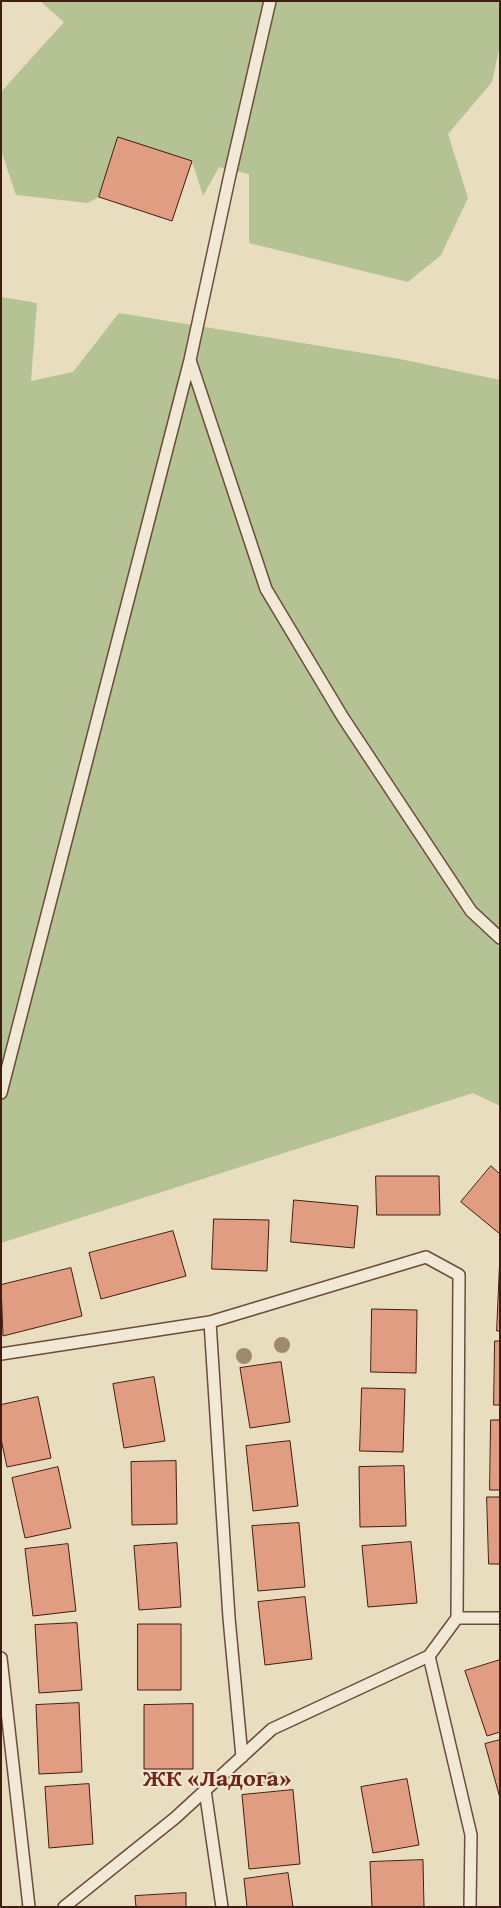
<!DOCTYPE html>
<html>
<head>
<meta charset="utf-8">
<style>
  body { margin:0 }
  #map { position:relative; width:501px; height:1908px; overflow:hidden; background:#e9ddbf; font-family:"Gentium Book Plus",serif }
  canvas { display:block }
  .frame { position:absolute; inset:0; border:2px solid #411d0f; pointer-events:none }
</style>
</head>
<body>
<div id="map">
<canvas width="501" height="1908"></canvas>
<div class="frame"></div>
</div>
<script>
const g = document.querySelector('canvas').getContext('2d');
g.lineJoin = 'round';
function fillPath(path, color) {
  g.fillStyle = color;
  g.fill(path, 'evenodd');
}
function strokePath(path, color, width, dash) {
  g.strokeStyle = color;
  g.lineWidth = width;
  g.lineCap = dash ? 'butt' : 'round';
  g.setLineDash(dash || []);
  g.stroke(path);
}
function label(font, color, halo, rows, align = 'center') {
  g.font = font + ' "Gentium Book Plus",serif';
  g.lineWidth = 4;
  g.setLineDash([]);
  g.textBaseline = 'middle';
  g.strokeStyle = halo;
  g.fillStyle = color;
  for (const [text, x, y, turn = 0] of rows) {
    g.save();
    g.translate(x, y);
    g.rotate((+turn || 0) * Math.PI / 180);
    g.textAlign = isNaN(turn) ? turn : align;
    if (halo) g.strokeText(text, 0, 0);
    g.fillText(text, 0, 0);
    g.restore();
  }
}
fillPath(new Path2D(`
  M40,1H500V45L492,82L448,134L468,198L441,255L408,282L249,243V174L219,167L203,196L192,161L118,138L99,197L88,203L16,195L1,150V92L64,22Z
  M1,297L37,303L31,381L73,372L119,313L400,359L500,380V1106L473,1093L1,1243Z`), '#b4c294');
const building = new Path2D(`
  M118,137L192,161L172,221L99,197Z
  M491,1166L500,1174V1234L461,1202Z
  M376,1176H439L440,1215H377Z
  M294,1200L358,1206L354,1248L291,1242Z
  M214,1219L269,1220L267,1271L212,1269Z
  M173,1231L186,1276L101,1299L89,1253Z
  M500,1255V1331H497Z
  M71,1268L82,1316L3,1336L1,1285Z
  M372,1309L417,1310L416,1373L371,1372Z
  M495,1341H500V1405H494Z
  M281,1362L290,1422L250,1428L240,1368Z
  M154,1377L165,1441L124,1448L113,1384Z
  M362,1388L405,1389L403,1452L360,1451Z
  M38,1397L51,1458L7,1467L1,1439V1405Z
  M491,1420H500V1490H490Z
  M290,1441L298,1506L253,1511L246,1446Z
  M176,1461L177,1524L132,1525L131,1462Z
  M404,1466L406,1526L360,1527L359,1467Z
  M58,1467L71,1528L25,1538L12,1478Z
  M487,1497H500V1564H489Z
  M299,1523L305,1587L258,1591L252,1526Z
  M411,1542L417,1603L368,1607L362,1546Z
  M177,1543L181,1607L139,1610L134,1546Z
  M68,1544L76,1611L33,1616L25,1549Z
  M305,1597L312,1659L265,1665L258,1602Z
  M77,1623L82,1690L39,1693L35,1625Z
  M138,1624H181V1690H138Z
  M500,1660V1732L487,1736L465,1671Z
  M79,1703L82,1772L39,1774L36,1705Z
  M193,1704V1769H144V1705Z
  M500,1740V1798L485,1744Z
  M407,1779L419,1845L373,1853L361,1787Z
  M89,1784L93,1844L49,1848L45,1787Z
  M293,1790L300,1864L249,1869L242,1795Z
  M423,1860L424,1907H372L370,1862Z
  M288,1873L293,1907H247L244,1879Z
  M186,1893V1907H136L135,1896Z`);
fillPath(building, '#e19d81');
strokePath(building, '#411d0f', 1);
const service = new Path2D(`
  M270,1L229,179L190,360L266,589L342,716L471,911L500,938
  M1,1093L190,360
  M210,1322L229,1618L242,1757
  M1,1354L210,1322L426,1257L459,1275L457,1618
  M429,1656L471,1835L470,1907
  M1,1658L29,1907
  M205,1790L222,1907
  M64,1907L175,1818L272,1729L429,1656L457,1618H500`);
strokePath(service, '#6b4d3b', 14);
strokePath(service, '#f1e9d5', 11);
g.fillStyle = '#9d8a70';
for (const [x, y] of [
  [282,1345],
  [244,1356],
  [271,1780]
]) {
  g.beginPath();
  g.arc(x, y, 8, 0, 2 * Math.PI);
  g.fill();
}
label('bold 24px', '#7a1f14', '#f1e9d5', [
  ["ЖК «Ладога»",217,1780]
]);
</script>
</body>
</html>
